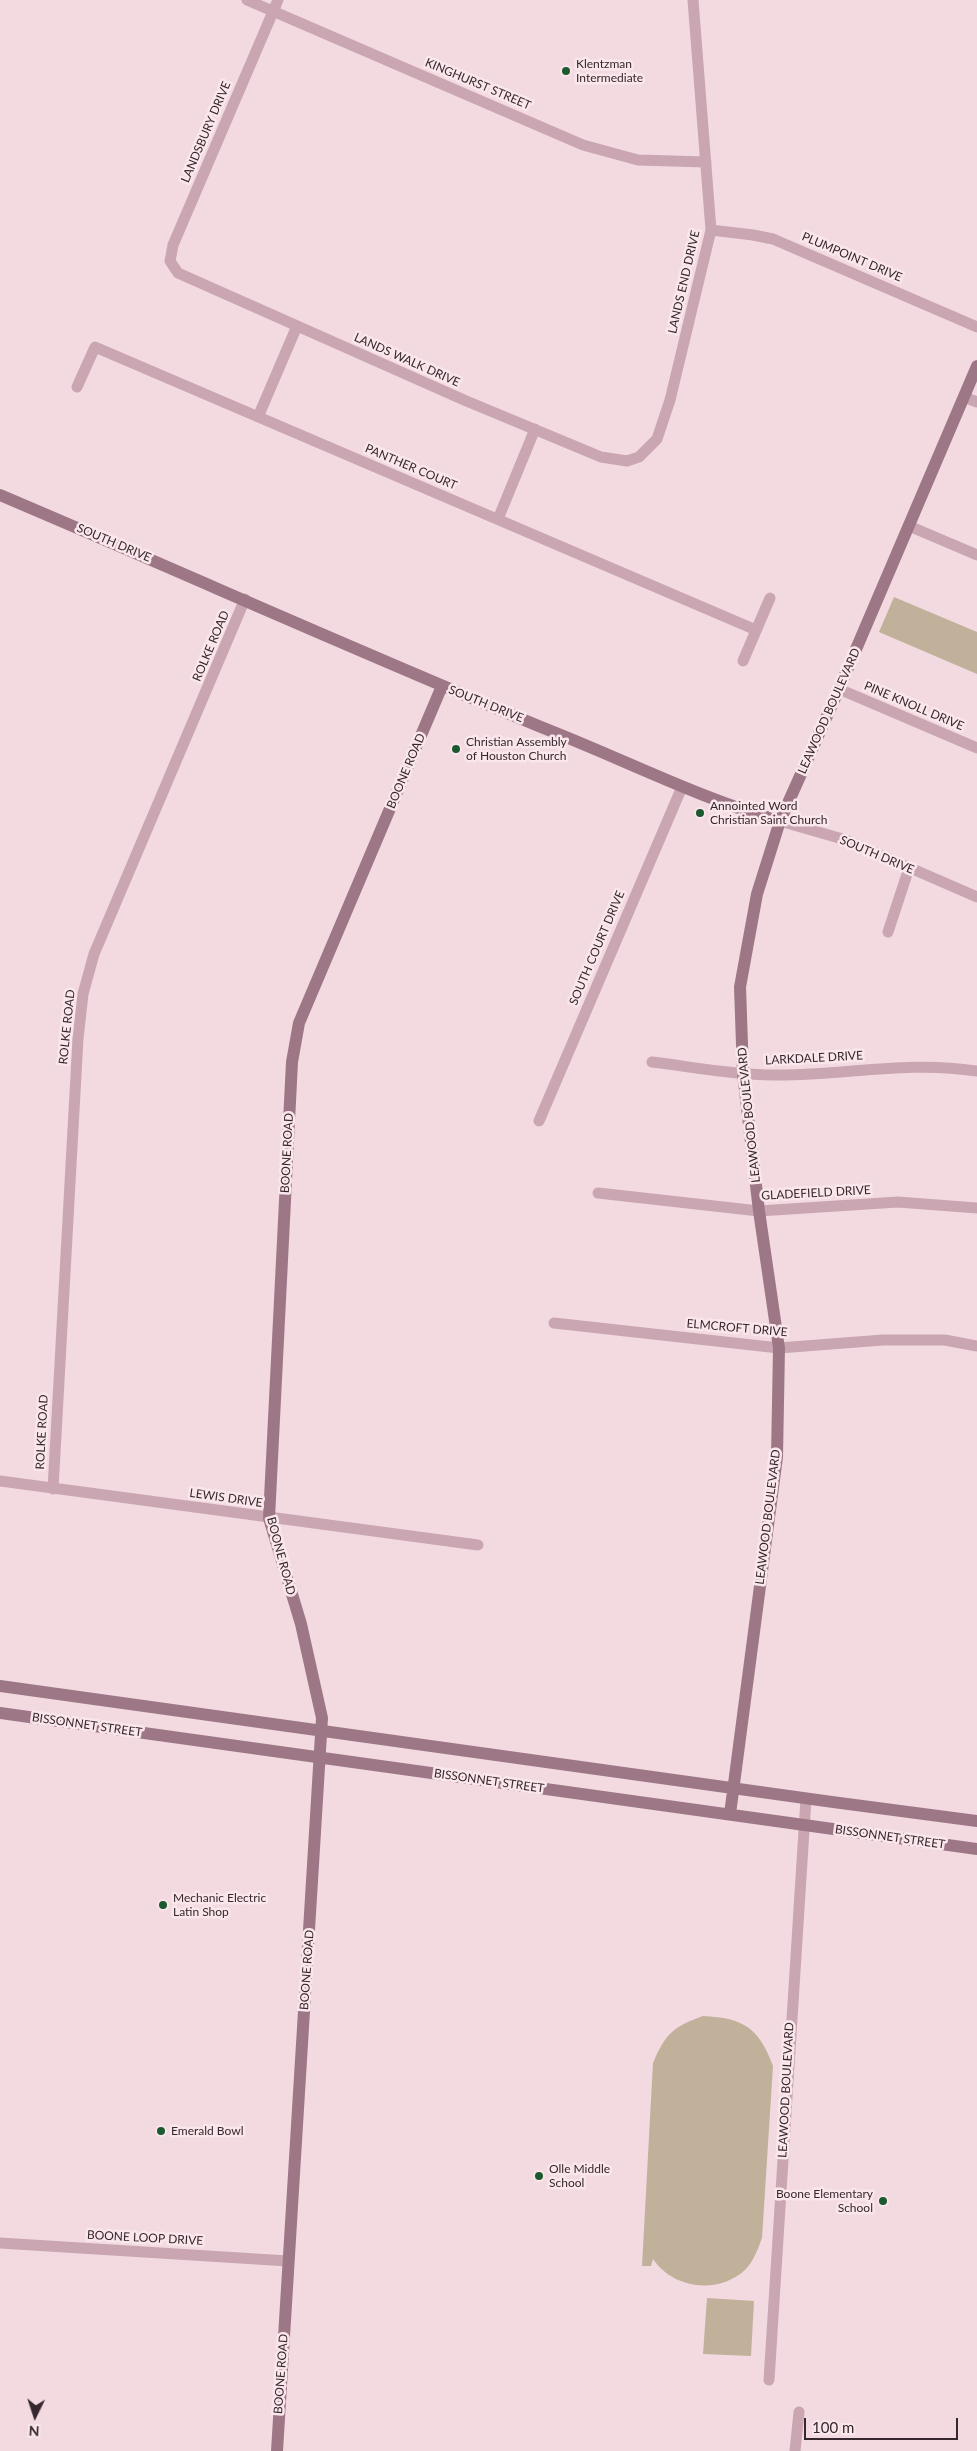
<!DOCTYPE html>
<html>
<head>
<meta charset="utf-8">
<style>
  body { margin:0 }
  #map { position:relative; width:977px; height:2451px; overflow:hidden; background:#f2dae0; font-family:Lato,sans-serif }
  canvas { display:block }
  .north { position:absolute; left:10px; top:2391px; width:50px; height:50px; -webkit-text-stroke:4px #fae7eb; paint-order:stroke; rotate:184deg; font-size:14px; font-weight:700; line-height:20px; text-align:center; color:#36272e }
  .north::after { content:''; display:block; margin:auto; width:18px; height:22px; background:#36272e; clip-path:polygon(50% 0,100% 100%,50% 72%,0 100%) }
  .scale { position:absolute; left:804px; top:2418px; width:154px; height:22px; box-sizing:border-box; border:2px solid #36272e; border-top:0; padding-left:6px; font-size:15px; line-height:18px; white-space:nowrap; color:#36272e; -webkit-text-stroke:4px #fae7eb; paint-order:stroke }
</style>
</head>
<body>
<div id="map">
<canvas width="977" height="2451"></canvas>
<div class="north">N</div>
<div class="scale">100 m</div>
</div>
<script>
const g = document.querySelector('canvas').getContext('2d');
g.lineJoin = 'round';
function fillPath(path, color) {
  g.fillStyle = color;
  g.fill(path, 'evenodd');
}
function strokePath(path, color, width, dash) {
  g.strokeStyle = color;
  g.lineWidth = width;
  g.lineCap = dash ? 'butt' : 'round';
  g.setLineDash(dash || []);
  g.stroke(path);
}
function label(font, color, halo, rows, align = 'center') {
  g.font = font + ' Lato,sans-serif';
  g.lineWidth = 5;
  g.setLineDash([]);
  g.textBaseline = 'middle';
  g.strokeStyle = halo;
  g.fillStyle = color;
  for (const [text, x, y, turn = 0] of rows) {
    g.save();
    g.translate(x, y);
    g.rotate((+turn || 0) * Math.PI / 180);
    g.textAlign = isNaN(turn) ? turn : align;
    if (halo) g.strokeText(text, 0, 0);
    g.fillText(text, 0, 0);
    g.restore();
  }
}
fillPath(new Path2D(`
  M894,597L977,632V674L879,632Z
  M703,2016C744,2018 759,2028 773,2066L762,2238C758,2249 754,2260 746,2269C719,2295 673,2289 653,2259L651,2266H642L653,2063C666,2033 673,2027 703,2016Z
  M707,2298L754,2301L751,2356L703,2354Z`), '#c1b09a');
strokePath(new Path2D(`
  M247,0L583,145L638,160L706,162
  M278,0L173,245L170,261L178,273L464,400L601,457L627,461L639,457L657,439L670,400L711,230L693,0
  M711,230L753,235L773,239L977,327
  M77,387L95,347L756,630
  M964,397L977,402
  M258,417L297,326
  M498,519L535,429
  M909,526L977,555
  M743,661L770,598
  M839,689L977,748
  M780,821L846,840L977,897
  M888,932L909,868
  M652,1062C693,1067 734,1075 774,1075C844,1076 905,1060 977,1071
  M539,1121L682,787
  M598,1193L759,1211L898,1202L977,1208
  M554,1323L779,1348L883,1340H945L977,1346
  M0,1481L478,1545
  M53,1489L78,1039L83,994L94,954L245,599
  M0,2243L288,2261
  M769,2380L806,1799
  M795,2451L799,2412`), '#caa6b2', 11);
strokePath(new Path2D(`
  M0,495C184,573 366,655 551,731C627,761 701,799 780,821
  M0,1686C326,1730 651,1779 977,1821
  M0,1713L977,1849
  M730,1814L777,1457L779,1348L759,1211L743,1073L740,987L757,894L780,821L839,689L977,366
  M277,2451L322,1718L301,1624L269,1518L292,1062L299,1023L442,686`), '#9e7787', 12);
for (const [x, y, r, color] of [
  [566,71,5,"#1c592e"],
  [456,749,5,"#1c592e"],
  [700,813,5,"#1c592e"],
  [163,1905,5,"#1c592e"],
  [161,2131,5,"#1c592e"],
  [539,2176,5,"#1c592e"],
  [883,2201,5,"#1c592e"]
]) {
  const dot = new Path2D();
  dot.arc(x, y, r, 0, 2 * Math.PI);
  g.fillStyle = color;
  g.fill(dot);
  strokePath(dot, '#fae7eb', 2);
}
label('12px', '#36272e', '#fae7eb', [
  ["Klentzman",576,64],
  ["Intermediate",576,78],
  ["Christian Assembly",466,742],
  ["of Houston Church",466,756],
  ["Annointed Word",710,806],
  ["Christian Saint Church",710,820],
  ["Mechanic Electric",173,1898],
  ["Latin Shop",173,1912],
  ["Emerald Bowl",171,2131],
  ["Olle Middle",549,2169],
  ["School",549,2183],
  ["Boone Elementary",873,2194,"right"],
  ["School",873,2208,"right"]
], 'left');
label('12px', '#36272e', '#fae7eb', [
  ["KINGHURST STREET",478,84,23],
  ["LANDSBURY DRIVE",206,132,-67],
  ["PLUMPOINT DRIVE",852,257,23],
  ["LANDS END DRIVE",684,282,-77],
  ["LANDS WALK DRIVE",407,360,24],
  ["PANTHER COURT",411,467,23],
  ["SOUTH DRIVE",114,543,23],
  ["ROLKE ROAD",211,646,-67],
  ["SOUTH DRIVE",486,704,22],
  ["PINE KNOLL DRIVE",914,706,23],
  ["LEAWOOD BOULEVARD",829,711,-66],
  ["BOONE ROAD",406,771,-67],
  ["SOUTH DRIVE",877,855,23],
  ["SOUTH COURT DRIVE",597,948,-67],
  ["ROLKE ROAD",67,1027,-84],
  ["LARKDALE DRIVE",814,1058,-3],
  ["LEAWOOD BOULEVARD",749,1115,-96],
  ["BOONE ROAD",287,1153,-87],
  ["GLADEFIELD DRIVE",816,1193,-3],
  ["ELMCROFT DRIVE",737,1328,5],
  ["ROLKE ROAD",42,1432,-87],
  ["LEWIS DRIVE",226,1498,8],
  ["LEAWOOD BOULEVARD",768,1517,-83],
  ["BOONE ROAD",281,1556,75],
  ["BISSONNET STREET",87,1725,8],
  ["BISSONNET STREET",489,1781,8],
  ["BISSONNET STREET",890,1837,8],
  ["BOONE ROAD",307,1970,-86],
  ["LEAWOOD BOULEVARD",786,2090,-87],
  ["BOONE LOOP DRIVE",145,2238,3],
  ["BOONE ROAD",281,2374,-86]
]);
</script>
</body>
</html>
